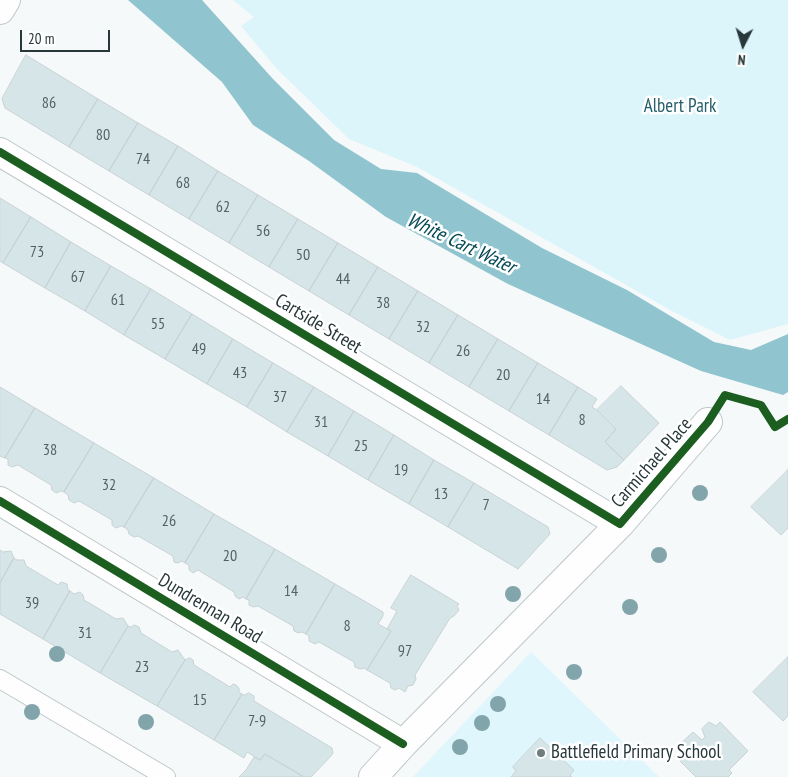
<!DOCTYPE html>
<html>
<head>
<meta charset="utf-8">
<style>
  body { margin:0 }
  #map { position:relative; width:788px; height:777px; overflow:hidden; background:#f5f9fa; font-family:"PT Sans Narrow",sans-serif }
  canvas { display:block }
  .north { position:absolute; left:718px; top:20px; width:50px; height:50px; -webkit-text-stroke:4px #fff; paint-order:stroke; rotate:185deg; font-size:14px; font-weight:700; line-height:20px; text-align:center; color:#27373a }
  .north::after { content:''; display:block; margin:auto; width:18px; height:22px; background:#27373a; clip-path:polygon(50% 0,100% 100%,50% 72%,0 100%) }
  .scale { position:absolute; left:20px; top:30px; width:90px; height:22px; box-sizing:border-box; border:2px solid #27373a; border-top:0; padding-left:6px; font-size:15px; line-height:18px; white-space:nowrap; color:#27373a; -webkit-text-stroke:4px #fff; paint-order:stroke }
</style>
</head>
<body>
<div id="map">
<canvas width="788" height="777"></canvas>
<div class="north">N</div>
<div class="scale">20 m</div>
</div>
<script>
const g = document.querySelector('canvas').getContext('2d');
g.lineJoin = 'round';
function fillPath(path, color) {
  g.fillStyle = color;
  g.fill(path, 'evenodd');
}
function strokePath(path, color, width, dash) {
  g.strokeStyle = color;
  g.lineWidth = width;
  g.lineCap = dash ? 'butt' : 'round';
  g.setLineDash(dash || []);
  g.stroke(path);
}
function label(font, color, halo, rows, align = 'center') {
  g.font = font + ' "PT Sans Narrow",sans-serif';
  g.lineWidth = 5;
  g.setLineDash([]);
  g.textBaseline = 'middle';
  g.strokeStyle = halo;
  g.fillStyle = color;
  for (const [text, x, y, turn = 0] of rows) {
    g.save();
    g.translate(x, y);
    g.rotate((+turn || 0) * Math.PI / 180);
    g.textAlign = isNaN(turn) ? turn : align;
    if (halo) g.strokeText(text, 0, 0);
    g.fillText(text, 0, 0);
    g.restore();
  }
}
fillPath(new Path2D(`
  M531,652L659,777H413Z`), '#dff6fc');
fillPath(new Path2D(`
  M233,0H788V324L730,340L672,311L417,167L349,139L277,69L241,26L254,17Z`), '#dcf5fa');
fillPath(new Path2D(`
  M128,0H202L273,79L334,140L381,169L417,173L542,248L627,290L714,342L751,350L788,334V392L783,395L701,371L508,284L386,217L309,161L253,125L222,82Z`), '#90c4cf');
const building = new Path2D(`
  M26,55L98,99L69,147L5,108L2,99Z
  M98,99L138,123L109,171L69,147Z
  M138,123L178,146L149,195L109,171Z
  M178,146L218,171L189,219L149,195Z
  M218,171L258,195L229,243L189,219Z
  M258,195L298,219L269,267L229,243Z
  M0,198L31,217L3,263L0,261Z
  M31,217L71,242L45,288L3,263Z
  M298,219L338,243L309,291L269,267Z
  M71,242L111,266L85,311L45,288Z
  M338,243L378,267L349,315L309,291Z
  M111,266L151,289L124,335L85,311Z
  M378,267L418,291L389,339L349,315Z
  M151,289L192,314L165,359L124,335Z
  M418,291L458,315L429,363L389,339Z
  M192,314L233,339L207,384L165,359Z
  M458,315L498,339L469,387L429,363Z
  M233,339L273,363L247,407L207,384Z
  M498,339L538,363L509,411L469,387Z
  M273,363L314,387L287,432L247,407Z
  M538,363L578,387L549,435L509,411Z
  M621,386L659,423L624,460L605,442L616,429L597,410Z
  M0,387L35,408L5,458L0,456Z
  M314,387L354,411L328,456L287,432Z
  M578,387L597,399L592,407L597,410L616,429L605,442L624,460L617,467L607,470L549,435Z
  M35,408L94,443L64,492L61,491L56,493L52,490L51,485L18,465L12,467L8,465V459L5,458Z
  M354,411L394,435L368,480L328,456Z
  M394,435L434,460L409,504L368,480Z
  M94,443L154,478L124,527L121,526L116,528L112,525V520L79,501L74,503L69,500L68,495L64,492Z
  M434,460L474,483L448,527L409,504Z
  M788,470V528L781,535L751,507Z
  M154,478L214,514L185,563L182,561L178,563L174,562L173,556L138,536L134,537L129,534L128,530L124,527Z
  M474,483L548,527L550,534L518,569L448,527Z
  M214,514L275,549L246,599L243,597L239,599L235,596L234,592L198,570L193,573L189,570V565L185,563Z
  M275,549L335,584L306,634L302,632L298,633L294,631L293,626L258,606L253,607L249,605V600L246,599Z
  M0,550L3,552L11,551L14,558L0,583Z
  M14,558L17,560H24L26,566L58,585L61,582L67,584L68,590L70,591L43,639L0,614V583Z
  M411,575L459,604L457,606L459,610L454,616L450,618L415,675L416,679L413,685L408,686L405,692L399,688L395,690L391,688L390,683L367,670L391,631L387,629L397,611L391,608Z
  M335,584L383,612V616L378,624L391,631L367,670L364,668L360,669L355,667L354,662L319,642L315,644L309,641V636L306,634Z
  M70,591L74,594L80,592L83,595L84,600L116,619L123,618L128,626L100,673L43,639Z
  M134,625L139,627L141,633L172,652L178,650L185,660L157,706L100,673L128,626L131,627Z
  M788,657V716L783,721L753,692Z
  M190,658L193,660L194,665L230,687L233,684L236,685L239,688V692L242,694L214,740L157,706L185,660Z
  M249,693L254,696V701L332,748L333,753L331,756L311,777H304L265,754L260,760L247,752L244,758L214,740L242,694L244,695Z
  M709,722L716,726L720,722L748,751L729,770L732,773L728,777H696L680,761L686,756L677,747L693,732L702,740L705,737L702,729Z
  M540,738L574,770L570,775L572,777H511L516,771L513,767Z
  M265,754L304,777H239L246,770L254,757L260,760Z`);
fillPath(building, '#d5e5e8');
strokePath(building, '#c9d2d5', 1);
const service = new Path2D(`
  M0,679L166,777`);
const minor = new Path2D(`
  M0,10L6,0
  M0,152L620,524
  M0,501L403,744
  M373,777L403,744L620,524L708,422`);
strokePath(service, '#bdc6c8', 20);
strokePath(minor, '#bdc6c8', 30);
strokePath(service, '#fefefe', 18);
strokePath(minor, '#fefefe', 28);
strokePath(new Path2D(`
  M0,152L620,524L708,422L725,395L761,405L775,427L788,419
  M0,501L403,744`), '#1b5e20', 8);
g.fillStyle = '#82a4ab';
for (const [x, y] of [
  [700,493],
  [659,555],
  [513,594],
  [630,607],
  [57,654],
  [574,672],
  [498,704],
  [32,712],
  [146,722],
  [482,723],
  [460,747]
]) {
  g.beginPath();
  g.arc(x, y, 8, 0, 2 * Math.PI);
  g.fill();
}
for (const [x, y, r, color] of [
  [541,753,5,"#6f7b7d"]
]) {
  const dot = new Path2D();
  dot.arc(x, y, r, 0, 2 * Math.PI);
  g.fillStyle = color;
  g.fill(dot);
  strokePath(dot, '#fff', 2);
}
label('16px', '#526266', null, [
  ["86",49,103],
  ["80",103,135],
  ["74",143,159],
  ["68",183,183],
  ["62",223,207],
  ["56",263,231],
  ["73",37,252],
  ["50",303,255],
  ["67",78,277],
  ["44",343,279],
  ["61",118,300],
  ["38",383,303],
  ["55",158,324],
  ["32",423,327],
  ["49",199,349],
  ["26",463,351],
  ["43",240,373],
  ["20",503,375],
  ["37",280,397],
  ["14",543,399],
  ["8",582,420],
  ["31",321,422],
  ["25",361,446],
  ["38",50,450],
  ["19",401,470],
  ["32",109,485],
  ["13",441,494],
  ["7",486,505],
  ["26",169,521],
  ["20",230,556],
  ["14",291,591],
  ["39",32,603],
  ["8",347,626],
  ["31",85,633],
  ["97",405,651],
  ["23",142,667],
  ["15",200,700],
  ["7-9",257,721]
]);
label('19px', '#245f6b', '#fff', [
  ["Albert Park",680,107]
]);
label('19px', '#27373a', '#fff', [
  ["Cartside Street",318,324,31],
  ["Carmichael Place",652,463,-49],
  ["Dundrennan Road",210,609,31]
]);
label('19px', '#27373a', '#fff', [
  ["Battlefield Primary School",551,753]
], 'left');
label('italic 20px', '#064a55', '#fff', [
  ["White Cart Water",461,244,25]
]);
</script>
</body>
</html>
